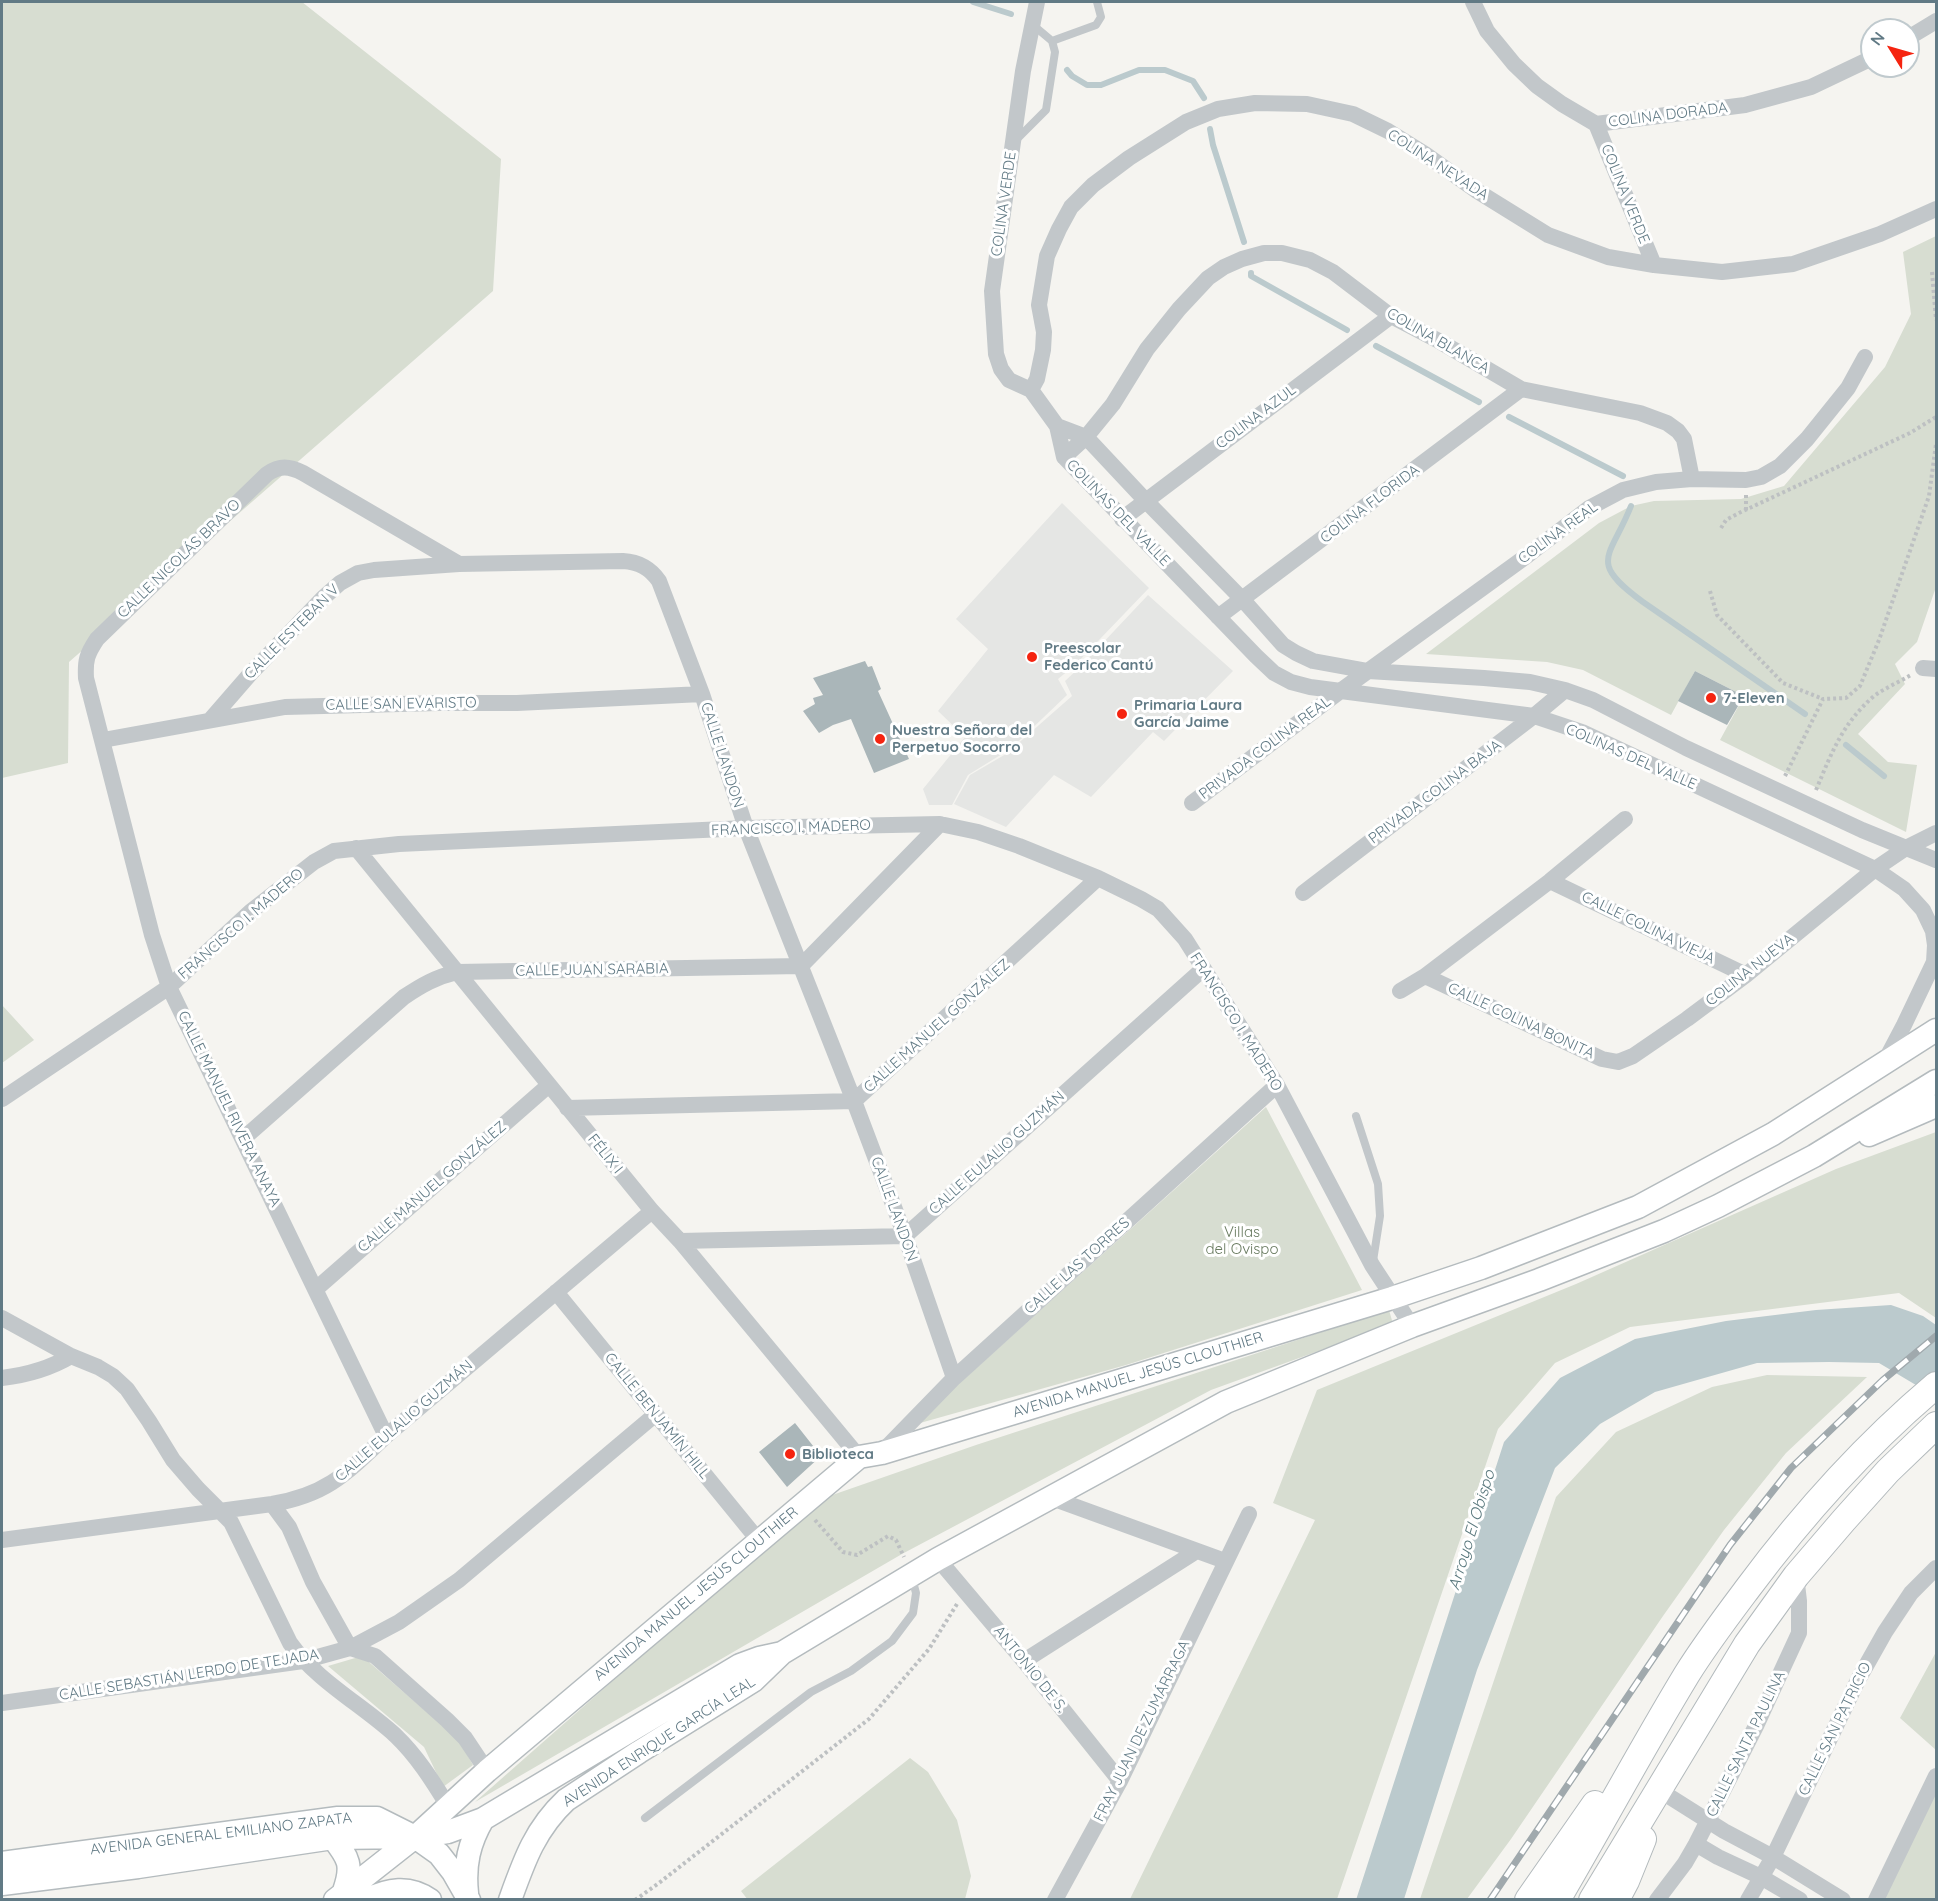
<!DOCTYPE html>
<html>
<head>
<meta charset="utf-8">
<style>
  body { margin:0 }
  #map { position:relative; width:1938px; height:1901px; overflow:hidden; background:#f5f4f0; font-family:Quicksand,sans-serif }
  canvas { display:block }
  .frame { position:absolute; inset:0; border:3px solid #617a85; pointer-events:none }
  .north { position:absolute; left:1860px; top:18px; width:60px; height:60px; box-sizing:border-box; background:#fff; border:2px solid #c0cace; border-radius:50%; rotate:307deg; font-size:16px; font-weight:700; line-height:24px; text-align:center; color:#617a85 }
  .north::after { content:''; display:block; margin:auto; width:21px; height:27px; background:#f52410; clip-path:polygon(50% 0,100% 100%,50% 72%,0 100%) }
</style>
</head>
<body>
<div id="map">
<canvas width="1938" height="1901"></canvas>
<div class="frame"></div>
<div class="north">N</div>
</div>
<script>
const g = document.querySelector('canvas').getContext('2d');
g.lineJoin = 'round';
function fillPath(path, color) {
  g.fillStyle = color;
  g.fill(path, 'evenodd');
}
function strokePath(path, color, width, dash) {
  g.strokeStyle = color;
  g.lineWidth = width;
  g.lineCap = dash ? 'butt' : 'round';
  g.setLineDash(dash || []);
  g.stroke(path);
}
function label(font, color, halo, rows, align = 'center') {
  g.font = font + ' Quicksand,sans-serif';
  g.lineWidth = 6;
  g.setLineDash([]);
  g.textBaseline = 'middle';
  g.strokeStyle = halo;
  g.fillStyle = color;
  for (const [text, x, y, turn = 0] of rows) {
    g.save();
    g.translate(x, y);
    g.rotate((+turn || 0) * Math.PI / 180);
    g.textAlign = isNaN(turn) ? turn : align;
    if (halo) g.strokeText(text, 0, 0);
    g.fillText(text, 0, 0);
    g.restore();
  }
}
fillPath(new Path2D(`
  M1062,503L1149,588L1075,665L1058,679L1067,695L1021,739L1002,754L968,775L952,805H929L923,789L965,737L938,711L988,649L956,619Z
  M1148,595L1233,671L1164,741L1153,732L1091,797L1054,775L1006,827L954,804L970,775L1006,754L1072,696L1065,681L1081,666Z`), '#e5e6e4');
fillPath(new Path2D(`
  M2,2H302L501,159L493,291L69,662L68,763L2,778Z
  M1936,236V587L1917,642L1895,664L1905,684L1858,734L1888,762L1917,765L1906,832L1720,740L1744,696L1695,671L1671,715L1583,670L1547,662L1426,654L1599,523L1631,506L1654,501L1741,499L1784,486L1885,367L1911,314L1903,252Z
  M2,1005L34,1040L2,1063Z
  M1266,1107L1362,1290L1126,1365L913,1425Z
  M1936,1132V1318L1899,1293L1630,1327L1555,1363L1498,1429L1337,1899H1130L1315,1520L1273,1503L1317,1390L1576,1284L1836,1169Z
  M1389,1310L1393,1324L1211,1390L902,1554L475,1802L818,1500L976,1445Z
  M1767,1375L1867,1377L1786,1453L1724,1530L1663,1616L1511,1839L1467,1899H1420L1556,1497L1616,1432L1712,1387Z
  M1936,1652V1750L1900,1718Z
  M362,1656L459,1740L473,1765L443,1787L424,1747L328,1666Z
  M910,1758L928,1772L957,1820L971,1876L965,1899L748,1900L741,1891Z
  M1936,1785V1899H1882Z`), '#d7ddd1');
fillPath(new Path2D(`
  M1891,1305L1923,1316L1936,1325V1397L1879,1363L1829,1362L1757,1363L1655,1392L1600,1424L1555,1468L1477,1670L1404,1899L1356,1900L1504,1442L1560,1378L1635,1339L1726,1321L1816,1310Z`), '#bbcacd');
strokePath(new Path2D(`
  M973,2L1011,14
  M1067,70L1072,76L1087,85H1101L1139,70H1165L1193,81L1204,98
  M1210,129L1213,145L1244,242
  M1251,273V276L1347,330
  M1376,346L1479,402
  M1509,417L1623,476
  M1631,506C1610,559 1587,561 1643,602L1805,714
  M1846,745L1884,776`), '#bbcacd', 6);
fillPath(new Path2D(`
  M865,661L868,667L872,666L881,689L878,691L909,759L874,773L851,719L833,725L819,733L803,711L815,704L813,698L823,695L813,678Z
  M1695,671L1744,696L1727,725L1678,701Z
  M795,1423L821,1456L787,1487L759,1452Z`), '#aab6b9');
const secondary = new Path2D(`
  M1869,1135L1936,1106
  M333,1838C349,1859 353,1865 344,1891
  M2,1863L338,1818H377L415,1837L439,1854L453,1872L469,1900
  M2,1884L138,1867L333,1838L415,1837L448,1832L483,1819L740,1665L759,1658L782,1653L938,1559L1226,1402L1412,1326L1539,1280L1664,1231L1718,1206L1814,1156L1936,1081
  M467,1893C464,1865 469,1843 483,1819
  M335,1900L415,1837L487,1771L859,1457L882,1453L1392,1298L1481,1268L1638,1207L1773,1134L1936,1030
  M366,1900C388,1889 409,1885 430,1900
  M510,1900C524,1861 535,1829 566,1800L639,1752L753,1681L782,1653`);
const primary = new Path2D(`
  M1528,1900L1595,1804
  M1557,1900C1601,1825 1642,1748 1687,1674C1705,1645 1727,1616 1748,1588C1803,1514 1865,1445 1936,1385
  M1592,1900L1747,1644L1796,1576L1844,1520L1888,1471L1936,1425
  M1616,1900L1626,1881L1643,1839`);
strokePath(secondary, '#b4bbbe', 25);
strokePath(primary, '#b2b9bc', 28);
strokePath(new Path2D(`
  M1932,272L1936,320
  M1746,510V495
  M1721,528L1726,520L1739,513L1910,433L1936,417
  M1710,591L1717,615L1783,683L1823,699
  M1785,776L1823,699L1846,698L1860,686L1879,640L1929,496L1936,444
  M1816,790C1832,752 1842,724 1874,696C1885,688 1899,682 1911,675
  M815,1520L843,1552L857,1555L888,1536L896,1540L904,1557
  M635,1900L659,1883L869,1719L929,1649L957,1604`), '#bdc0c2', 4, [3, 3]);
strokePath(new Path2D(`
  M1052,41L1096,25L1101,17L1097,2
  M1015,141L1046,110L1055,52L1052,41L1033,25
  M1356,1116L1378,1184L1380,1216L1373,1261
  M645,1818L811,1692L851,1671L892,1641L913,1613L916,1593L912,1578`), '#c2c7ca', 8);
strokePath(new Path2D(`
  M1473,2L1487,31L1514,64L1537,86L1562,104L1596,124L1745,105L1811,87L1872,58
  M1908,38L1936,21
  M1596,124L1654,265
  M1031,390L1057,426L1064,457L1256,656L1274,673L1291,682L1310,687L1534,716L1582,732L1875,869L1904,889L1923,910L1933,931L1935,945L1934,962L1904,1025L1884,1063
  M1031,390L1037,379L1043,350L1044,332L1039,305L1047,256L1059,229L1071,207L1093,185L1129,158L1186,122L1218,109L1255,103L1307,104L1353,114L1388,131L1425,154L1477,191L1548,235L1608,257L1654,265L1722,272L1793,264L1880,234L1936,209
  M1031,390L1009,380L1001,369L996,354L992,291L1023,71L1037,2
  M1057,426L1086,437L1146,501L1243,600L1283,645L1296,653L1313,661L1368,671L1484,678L1530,682L1565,690L1593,700L1686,748L1862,830L1936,860
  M1064,457L1086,437L1113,404L1147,349L1179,309L1208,278L1224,267L1242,259L1264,253H1282L1310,260L1333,272L1391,316L1439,341L1521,389L1640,413L1667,423L1678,431L1684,439L1692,479
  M1122,519L1391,316
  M1218,617L1521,389
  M1923,668L1936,669
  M211,719L251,673L323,598L340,583L358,573L374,570L459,564L623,561C639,562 650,568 659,581L702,694L746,828L854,1101L905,1236L954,1378
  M103,740L285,707L439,703H517L702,694
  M1192,803L1339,692L1528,555L1589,508L1623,490L1656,482L1692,479L1746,480L1761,477L1780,466L1807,439L1848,388L1865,357
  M356,848L652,1211L680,1241L859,1457
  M1550,881L1746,975
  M1303,893L1534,716L1565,690
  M1425,976L1602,1059L1618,1062L1633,1056L1687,1019L1746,975L1875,869L1906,848L1936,833
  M1400,991L1425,976L1550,881L1625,819
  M2,1099L169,987L250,912L314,862L334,851L399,844L746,828L940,824L978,832L1019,846L1098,878L1141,899L1158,909L1185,939L1277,1085L1372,1265L1412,1326
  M567,1108L854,1101L1098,878
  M244,1138L404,997C422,985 436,977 457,972L801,966L940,824
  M680,1241L905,1236L1203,969
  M316,1289L549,1085
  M556,1292L759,1541
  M2,1318L71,1356L98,1367L113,1376L127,1389L149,1421L173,1460L198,1489L231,1522L290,1643C317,1681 361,1704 395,1735C417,1756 432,1780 448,1806
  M2,1378C27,1375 49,1369 71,1356
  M386,1436L169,987L152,935L86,678C85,660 87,654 97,639L267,474C280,465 289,466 303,473L459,564
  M882,1452L954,1378L1277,1085
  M1049,1497L1225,1561
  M272,1504L289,1527L313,1582L350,1648L375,1656L447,1720L465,1738L487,1771
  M2,1540L272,1504C327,1495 347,1473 386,1436L652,1211
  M938,1559L1024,1661L1120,1781
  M1024,1661L1195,1552
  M2,1703L303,1661L350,1648L399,1622L459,1580L656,1414
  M1659,1790L1724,1831L1773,1857L1843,1900
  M1696,1844L1718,1857L1761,1877L1800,1900
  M1055,1900L1120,1781L1249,1514
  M1657,1900L1685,1863L1696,1844L1757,1724L1799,1633V1601L1796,1576
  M1748,1900L1773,1857L1858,1680L1885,1632L1911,1593L1936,1568
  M1876,1900L1936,1776`), '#c2c7ca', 16);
strokePath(secondary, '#fff', 22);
strokePath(primary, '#fff', 26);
const rail = new Path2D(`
  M1490,1900L1730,1545L1791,1468L1883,1380L1936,1336`);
strokePath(rail, '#a0a9ad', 7);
strokePath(rail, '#fff', 4.5, [14]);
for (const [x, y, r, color] of [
  [1032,657,6,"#f52410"],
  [1711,698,6,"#f52410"],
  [1122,714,6,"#f52410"],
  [880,739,6,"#f52410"],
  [790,1454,6,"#f52410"]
]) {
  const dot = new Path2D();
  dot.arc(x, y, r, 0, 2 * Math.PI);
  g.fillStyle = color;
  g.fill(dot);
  strokePath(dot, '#fff', 2);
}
label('15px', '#617a85', '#fff', [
  ["COLINA DORADA",1668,115,-7],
  ["COLINA NEVADA",1438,165,33],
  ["COLINA VERDE",1625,194,68],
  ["COLINA VERDE",1004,204,-82],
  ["COLINA BLANCA",1438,341,30],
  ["COLINA AZUL",1256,417,-37],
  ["COLINA FLORIDA",1370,504,-37],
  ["COLINAS DEL VALLE",1118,513,46],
  ["COLINA REAL",1558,533,-36],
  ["CALLE NICOLÁS BRAVO",179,559,-44],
  ["CALLE ESTEBAN V",292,632,-45],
  ["CALLE SAN EVARISTO",401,704,-1],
  ["PRIVADA COLINA REAL",1265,748,-37],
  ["CALLE LANDON",722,755,72],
  ["COLINAS DEL VALLE",1631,757,24],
  ["PRIVADA COLINA BAJA",1435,792,-37],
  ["FRANCISCO I. MADERO",791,828,-2],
  ["FRANCISCO I. MADERO",241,924,-41],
  ["CALLE COLINA VIEJA",1648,928,26],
  ["CALLE JUAN SARABIA",592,970,-1],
  ["COLINA NUEVA",1750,970,-38],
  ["CALLE COLINA BONITA",1521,1021,25],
  ["FRANCISCO I. MADERO",1236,1022,58],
  ["CALLE MANUEL GONZÁLEZ",937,1026,-42],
  ["CALLE MANUEL RIVERA ANAYA",229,1109,64],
  ["CALLE EULALIO GUZMÁN",997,1153,-42],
  ["FÉLIX I",605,1154,51],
  ["CALLE MANUEL GONZÁLEZ",432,1187,-41],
  ["CALLE LANDON",894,1209,70],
  ["CALLE LAS TORRES",1077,1266,-42],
  ["AVENIDA MANUEL JESÚS CLOUTHIER",1138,1375,-17],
  ["CALLE BENJAMÍN HILL",657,1416,51],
  ["CALLE EULALIO GUZMÁN",404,1421,-41],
  ["AVENIDA MANUEL JESÚS CLOUTHIER",696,1594,-40],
  ["ANTONIO DE S.",1030,1669,51],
  ["CALLE SEBASTIÁN LERDO DE TEJADA",189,1675,-9],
  ["CALLE SAN PATRICIO",1835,1729,-64],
  ["FRAY JUAN DE ZUMÁRRAGA",1142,1731,-64],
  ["AVENIDA ENRIQUE GARCÍA LEAL",659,1742,-33],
  ["CALLE SANTA PAULINA",1746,1744,-64],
  ["AVENIDA GENERAL EMILIANO ZAPATA",221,1834,-7]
]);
label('bold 15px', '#617a85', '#fff', [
  ["Preescolar",1044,648],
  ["Federico Cantú",1044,665],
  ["7-Eleven",1723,698],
  ["Primaria Laura",1134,705],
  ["García Jaime",1134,722],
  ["Nuestra Señora del",892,730],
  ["Perpetuo Socorro",892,747],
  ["Biblioteca",802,1454]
], 'left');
label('15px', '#697b60', '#fff', [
  ["Villas",1242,1232],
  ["del Ovispo",1242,1249]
]);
label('italic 16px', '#58777c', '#fff', [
  ["Arroyo El Obispo",1472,1530,-73]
]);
</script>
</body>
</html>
